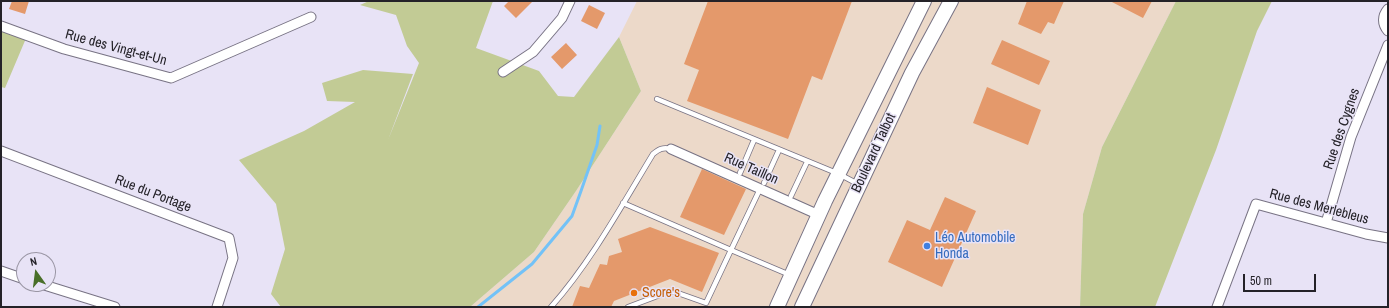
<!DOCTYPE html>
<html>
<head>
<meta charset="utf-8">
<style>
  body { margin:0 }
  #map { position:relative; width:1389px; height:308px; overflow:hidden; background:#e8e3f6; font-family:"Archivo Narrow",sans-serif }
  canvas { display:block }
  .frame { position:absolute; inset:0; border:2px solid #242228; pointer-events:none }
  .north { position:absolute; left:16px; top:252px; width:40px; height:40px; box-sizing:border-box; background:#e8e3f6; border:1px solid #9a96a4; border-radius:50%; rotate:346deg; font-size:11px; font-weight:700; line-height:16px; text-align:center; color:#242228 }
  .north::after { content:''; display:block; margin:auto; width:14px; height:18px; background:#496f29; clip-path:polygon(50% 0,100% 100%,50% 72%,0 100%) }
  .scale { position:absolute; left:1243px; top:274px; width:73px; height:18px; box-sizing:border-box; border:2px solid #242228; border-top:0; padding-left:5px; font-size:12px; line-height:14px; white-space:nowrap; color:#242228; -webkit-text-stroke:3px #e8e3f6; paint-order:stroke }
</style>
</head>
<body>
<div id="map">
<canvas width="1389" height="308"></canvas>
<div class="frame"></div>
<div class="north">N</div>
<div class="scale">50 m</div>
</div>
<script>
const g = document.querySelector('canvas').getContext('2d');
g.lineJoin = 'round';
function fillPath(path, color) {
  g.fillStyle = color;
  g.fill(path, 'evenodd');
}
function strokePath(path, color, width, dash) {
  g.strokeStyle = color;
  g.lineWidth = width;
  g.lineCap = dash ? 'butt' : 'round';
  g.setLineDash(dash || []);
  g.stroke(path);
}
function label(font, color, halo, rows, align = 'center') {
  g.font = font + ' "Archivo Narrow",sans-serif';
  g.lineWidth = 3;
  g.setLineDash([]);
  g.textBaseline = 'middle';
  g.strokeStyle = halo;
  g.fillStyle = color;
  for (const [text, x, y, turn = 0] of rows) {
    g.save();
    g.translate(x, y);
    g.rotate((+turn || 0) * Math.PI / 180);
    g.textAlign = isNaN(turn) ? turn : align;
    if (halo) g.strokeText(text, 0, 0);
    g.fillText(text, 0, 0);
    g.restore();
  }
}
fillPath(new Path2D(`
  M637,1H1176L1102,147L1083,214L1080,307H470L534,252L576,191L641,91L619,37Z`), '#ecd9c9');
fillPath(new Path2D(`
  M369,1H493L476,48L539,71L558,96L574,97L619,37L641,91L576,191L534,252L470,307H281L271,294L285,249L276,204L239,160L304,131L355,102L327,101L322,83L363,70L413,74L388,140L419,63L407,46L396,15L360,5Z
  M1176,1H1272L1257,31L1216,150L1155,307H1080L1083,214L1102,147Z
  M1,26L27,36L5,88L1,87Z`), '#c2cb95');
strokePath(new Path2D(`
  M478,307L532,264L572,216L581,191L597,145L600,126`), '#73c2f7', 3);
fillPath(new Path2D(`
  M12,1H29L25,14L9,9Z
  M509,1H533L516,18L504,6Z
  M708,1H852L822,80L812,76L788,139L687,101L699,70L684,64Z
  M1027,1H1064L1054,24L1048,22L1041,34L1018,24Z
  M1110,1H1152L1143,18Z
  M589,5L605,13L597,29L581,21Z
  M1002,40L1050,61L1039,85L991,64Z
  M566,43L577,55L562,69L551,57Z
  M987,87L1041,110L1028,145L973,123Z
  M702,169L746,189L724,235L680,217Z
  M945,197L976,211L942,287L888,262L907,220L930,230Z
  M650,227L719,253L702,292L670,279L614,301L611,307H572L580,286L589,288L600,264L607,265L609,256L622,252L618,239Z`), '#e4996b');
const lane = new Path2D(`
  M657,99L839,174L858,184
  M740,173L754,140
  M764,183L779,150
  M791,196L807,162
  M623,203L731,250L760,189
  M551,307C591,262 622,205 653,154C659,149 663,147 671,149
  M628,307L668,292H675L706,303L731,250L790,275`);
const street = new Path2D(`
  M1388,9C1382,16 1382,24 1388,31
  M1,26L64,49L171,78L311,17
  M503,72L533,52L562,18L570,1
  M671,149L819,215
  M1,151L229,238L233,258L217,307
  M1326,223L1351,137L1388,45
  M1,271L24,279
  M41,284L115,307
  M1217,307L1256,204L1366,234L1388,238`);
const primary = new Path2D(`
  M777,307L825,201L924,1
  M802,307L912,73L951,1`);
strokePath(lane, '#787384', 6);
strokePath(street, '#787384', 11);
strokePath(primary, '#787384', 16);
strokePath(lane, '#fff', 4.5);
strokePath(street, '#fff', 9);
strokePath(primary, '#fff', 14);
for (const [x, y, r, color] of [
  [927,246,4,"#3f7fe0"],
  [634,293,4,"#e8710a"]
]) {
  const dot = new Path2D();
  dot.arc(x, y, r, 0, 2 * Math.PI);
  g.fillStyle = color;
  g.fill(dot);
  strokePath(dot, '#e8e3f6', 1.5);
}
label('14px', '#242228', '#e8e3f6', [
  ["Rue des Vingt-et-Un",116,48,15],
  ["Rue des Cygnes",1342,129,-71],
  ["Boulevard Talbot",874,153,-65],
  ["Rue Taillon",751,169,24],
  ["Rue du Portage",153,194,21],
  ["Rue des Merlebleus",1319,207,15]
]);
label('14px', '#366cbe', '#e8e3f6', [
  ["Léo Automobile",935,238],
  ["Honda",935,254]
], 'left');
label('14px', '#c56008', '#e8e3f6', [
  ["Score's",642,293]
], 'left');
</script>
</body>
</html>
